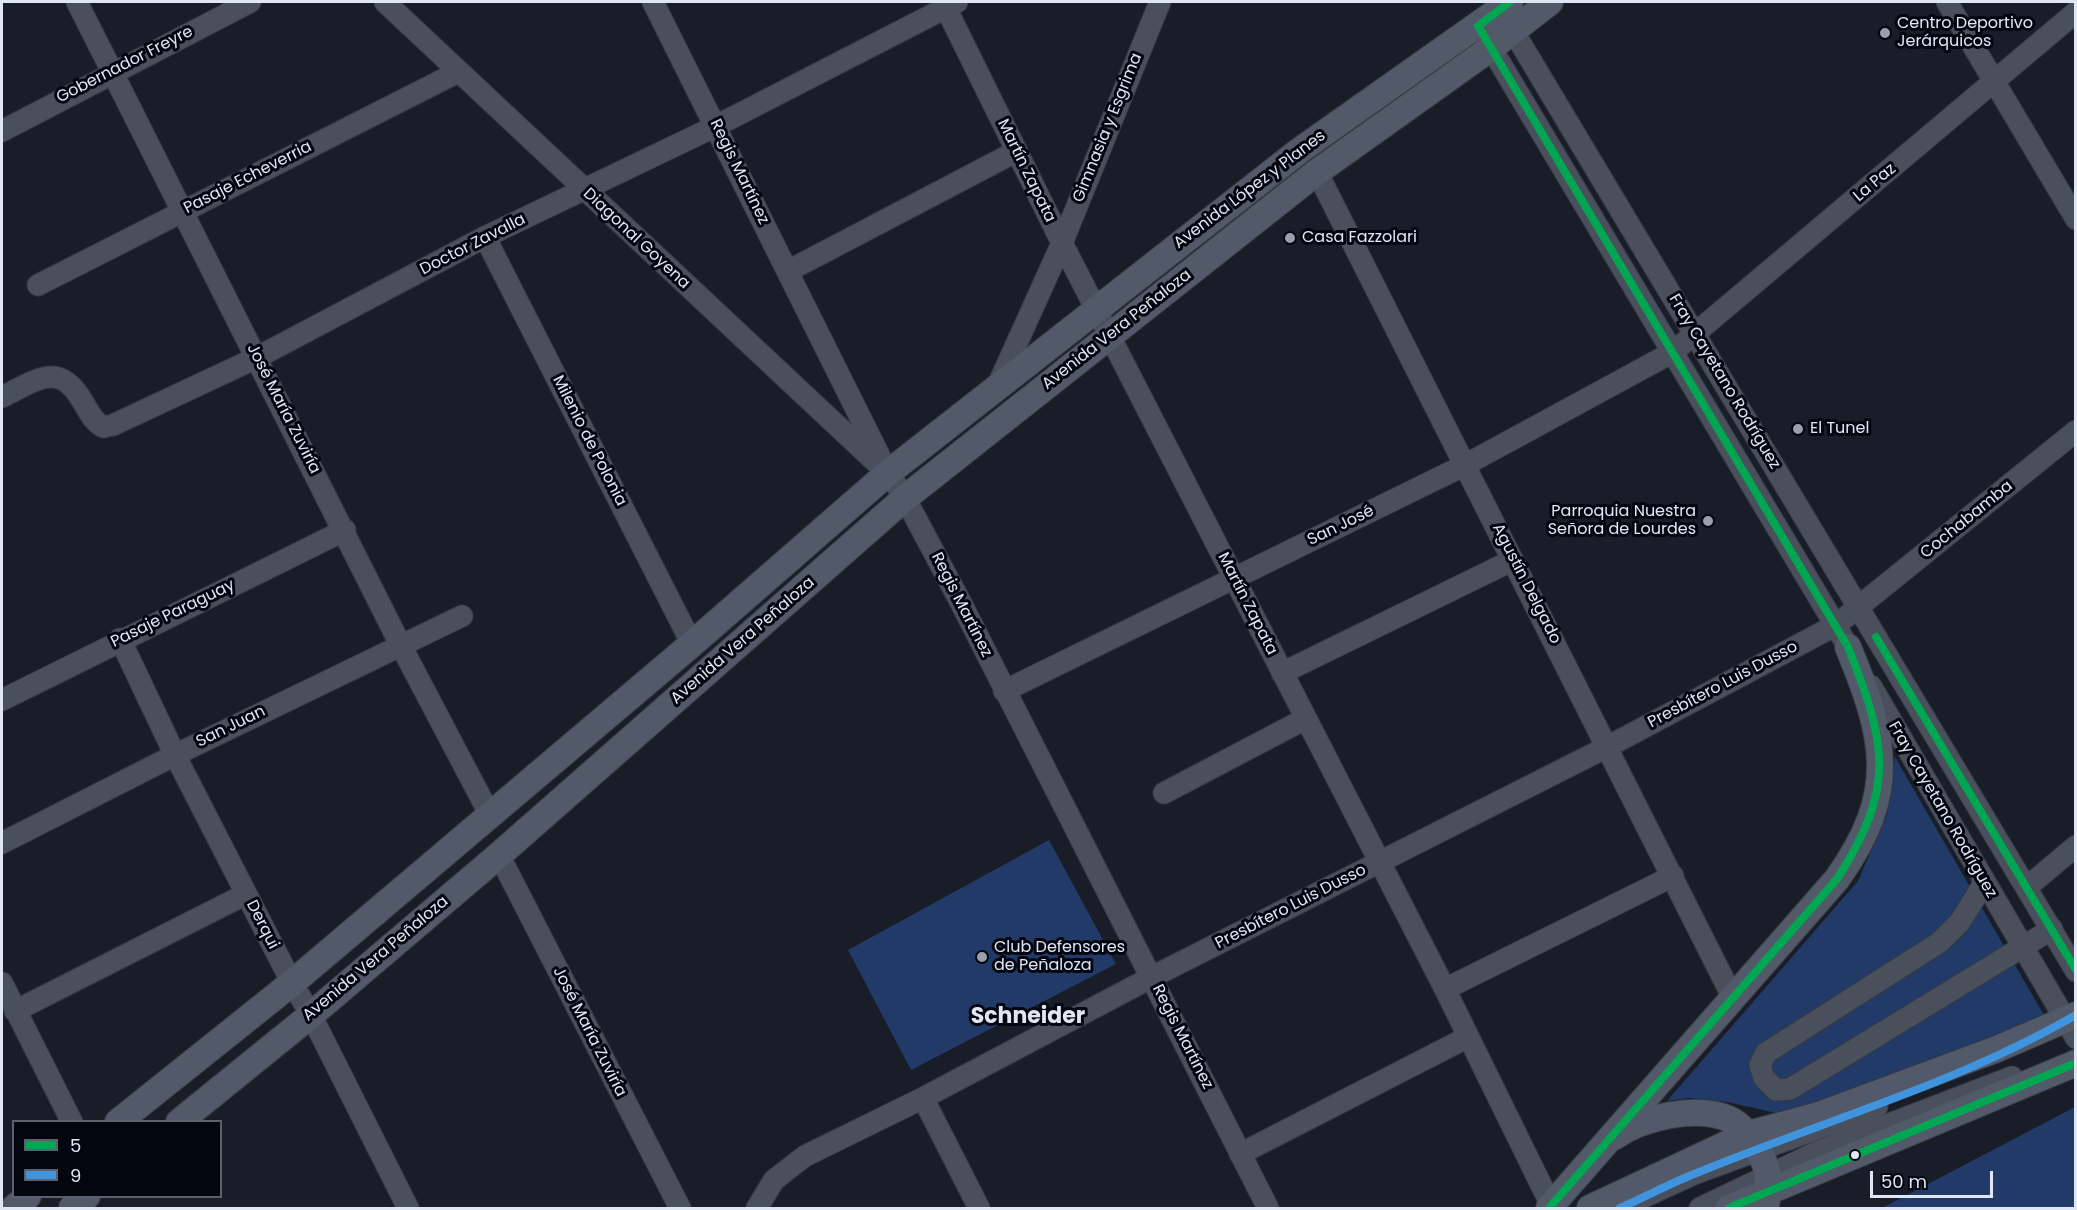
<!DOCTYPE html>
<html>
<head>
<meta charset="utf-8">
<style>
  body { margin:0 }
  #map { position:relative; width:2077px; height:1210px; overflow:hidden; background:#181d28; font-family:Poppins,sans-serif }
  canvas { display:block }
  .frame { position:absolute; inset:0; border:3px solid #dfe6f4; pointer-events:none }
  .legend { position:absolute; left:12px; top:1120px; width:210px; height:78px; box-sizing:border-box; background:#03060e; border:2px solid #5b606a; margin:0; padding:8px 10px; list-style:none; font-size:18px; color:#dfe6f4 }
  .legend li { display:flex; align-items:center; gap:12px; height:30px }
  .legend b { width:30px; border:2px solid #5b606a }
  .scale { position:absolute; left:1870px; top:1171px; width:123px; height:27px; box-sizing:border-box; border:3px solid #dfe6f4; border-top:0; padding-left:8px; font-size:18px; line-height:21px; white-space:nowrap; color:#dfe6f4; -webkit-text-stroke:4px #03060e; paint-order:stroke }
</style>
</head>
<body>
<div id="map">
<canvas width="2077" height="1210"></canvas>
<div class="frame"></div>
<ul class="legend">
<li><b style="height:8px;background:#00a651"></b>5</li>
<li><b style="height:8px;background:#4094de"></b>9</li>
</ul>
<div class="scale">50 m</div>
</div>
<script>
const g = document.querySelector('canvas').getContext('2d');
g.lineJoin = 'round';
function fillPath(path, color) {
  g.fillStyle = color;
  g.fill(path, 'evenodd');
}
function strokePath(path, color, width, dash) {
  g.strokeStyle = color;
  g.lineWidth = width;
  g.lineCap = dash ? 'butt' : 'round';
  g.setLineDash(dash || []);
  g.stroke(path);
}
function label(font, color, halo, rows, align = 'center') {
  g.font = font + ' Poppins,sans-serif';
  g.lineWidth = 6;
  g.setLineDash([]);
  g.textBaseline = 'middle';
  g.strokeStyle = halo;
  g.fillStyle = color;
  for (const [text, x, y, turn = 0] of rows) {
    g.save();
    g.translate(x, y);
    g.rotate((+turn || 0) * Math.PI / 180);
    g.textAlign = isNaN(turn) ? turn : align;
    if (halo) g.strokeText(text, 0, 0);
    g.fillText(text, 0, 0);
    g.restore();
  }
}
fillPath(new Path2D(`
  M1895,757L2045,1017L1811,1108L1781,1114L1727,1102L1690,1098L1667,1101L1858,881L1887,814Z
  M1049,840L1116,964L911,1070L848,950Z
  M2075,1107V1208H1882Z`), '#213a68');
const minor = new Path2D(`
  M77,2L400,644L490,815
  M385,2L879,465
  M653,2L888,473L905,498L962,605L1268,1208
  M943,2L1062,243L1445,989L1551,1205
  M1947,2L2076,219
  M1506,19L2076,971
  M1484,36L1843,638
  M2,131L250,2
  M1317,172L1733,998
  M485,237L692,644
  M788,271L1017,151
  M38,285L458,72
  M997,387L1062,243L1160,2
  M2,397C37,380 59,360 83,402C89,412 93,421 103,427L113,425L256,358L485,237L716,126L957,2
  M120,639L175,755L292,983L311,1015L408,1208
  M1282,673L1513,560
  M1871,686L2076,1038
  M1004,691L1465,465L1673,352L2076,12
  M2,700L345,530
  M1164,793L1305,719
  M2,843L175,755L462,616
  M499,855L680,1208
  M1984,883L1960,922L1940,942L1766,1053L1760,1065L1764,1078L1776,1090L1790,1089L2052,929
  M2027,887L2076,846
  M2,983L72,1122
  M1445,989L1673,876
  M15,1011L246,894
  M923,1098L979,1208
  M1240,1154L1468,1037
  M757,1208L774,1180L805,1156L923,1098L1152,977L1609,746L1836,625L2076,431
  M1620,1208L1694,1174L1877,1107
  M1700,1208L1819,1151L2012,1077`);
const major = new Path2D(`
  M118,1122L292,983L692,644L888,473L1299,151L1510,2
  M179,1122L311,1015L499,855L905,498L1317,172L1491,48L1550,2
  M1614,1137C1643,1117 1696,1105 1729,1119C1742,1125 1750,1137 1757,1148C1769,1166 1771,1185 1766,1205
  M14,1208L28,1196
  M72,1208L87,1196
  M1549,1208L1837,879C1899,792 1886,739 1848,647
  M1590,1208L1748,1134L1819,1115L1997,1049L2076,1015
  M1729,1208L2076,1063`);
strokePath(minor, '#363a43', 23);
strokePath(major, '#363a43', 28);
strokePath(minor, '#49505b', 21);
strokePath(major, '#525969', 26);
strokePath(new Path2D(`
  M1510,2L1478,26L1848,647C1887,745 1896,787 1837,879L1549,1208
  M1876,637L2076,970
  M1729,1208L2076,1063`), '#00a651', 8);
strokePath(new Path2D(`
  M1620,1208C1645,1197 1669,1184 1694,1174C1822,1121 1955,1085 2076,1015`), '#4094de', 8);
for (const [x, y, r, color] of [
  [1885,33,6,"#99a0ad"],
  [1290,238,6,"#99a0ad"],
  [1798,429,6,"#99a0ad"],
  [1708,521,6,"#99a0ad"],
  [982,957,6,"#99a0ad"],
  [1855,1155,5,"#dfe6f4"]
]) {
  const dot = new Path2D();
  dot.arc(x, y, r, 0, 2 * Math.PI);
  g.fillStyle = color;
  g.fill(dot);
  strokePath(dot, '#03060e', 2);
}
label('16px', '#dfe6f4', '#03060e', [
  ["Centro Deportivo",1897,24],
  ["Jerárquicos",1897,42],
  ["Casa Fazzolari",1302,238],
  ["El Tunel",1810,429],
  ["Parroquia Nuestra",1696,512,"right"],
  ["Señora de Lourdes",1696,530,"right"],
  ["Club Defensores",994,948],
  ["de Peñaloza",994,966]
], 'left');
label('16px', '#dfe6f4', '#03060e', [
  ["Gobernador Freyre",125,65,-27],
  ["Gimnasia y Esgrima",1108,128,-68],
  ["Martín Zapata",1026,171,64],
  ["Regis Martínez",739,172,64],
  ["Pasaje Echeverria",248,178,-27],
  ["La Paz",1875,183,-40],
  ["Avenida López y Planes",1250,190,-37],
  ["Diagonal Goyena",636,239,43],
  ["Doctor Zavalla",473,245,-27],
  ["Avenida Vera Peñaloza",1117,330,-38],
  ["Fray Cayetano Rodríguez",1724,382,59],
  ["José María Zuviría",283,409,63],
  ["Milenio de Polonia",589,441,63],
  ["Cochabamba",1967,520,-39],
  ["San José",1341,526,-26],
  ["Agustín Delgado",1526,584,63],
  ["Martín Zapata",1247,604,63],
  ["Regis Martínez",961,605,63],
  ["Pasaje Paraguay",173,614,-26],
  ["Avenida Vera Peñaloza",743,641,-41],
  ["Presbítero Luis Dusso",1723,685,-28],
  ["San Juan",231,727,-26],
  ["Fray Cayetano Rodríguez",1942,810,60],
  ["Presbítero Luis Dusso",1291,907,-27],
  ["Derqui",262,925,63],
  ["Avenida Vera Peñaloza",376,959,-40],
  ["José María Zuviría",589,1032,63],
  ["Regis Martínez",1182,1037,63]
]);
label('bold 22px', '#dfe6f4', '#03060e', [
  ["Schneider",1028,1017]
]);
</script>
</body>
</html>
